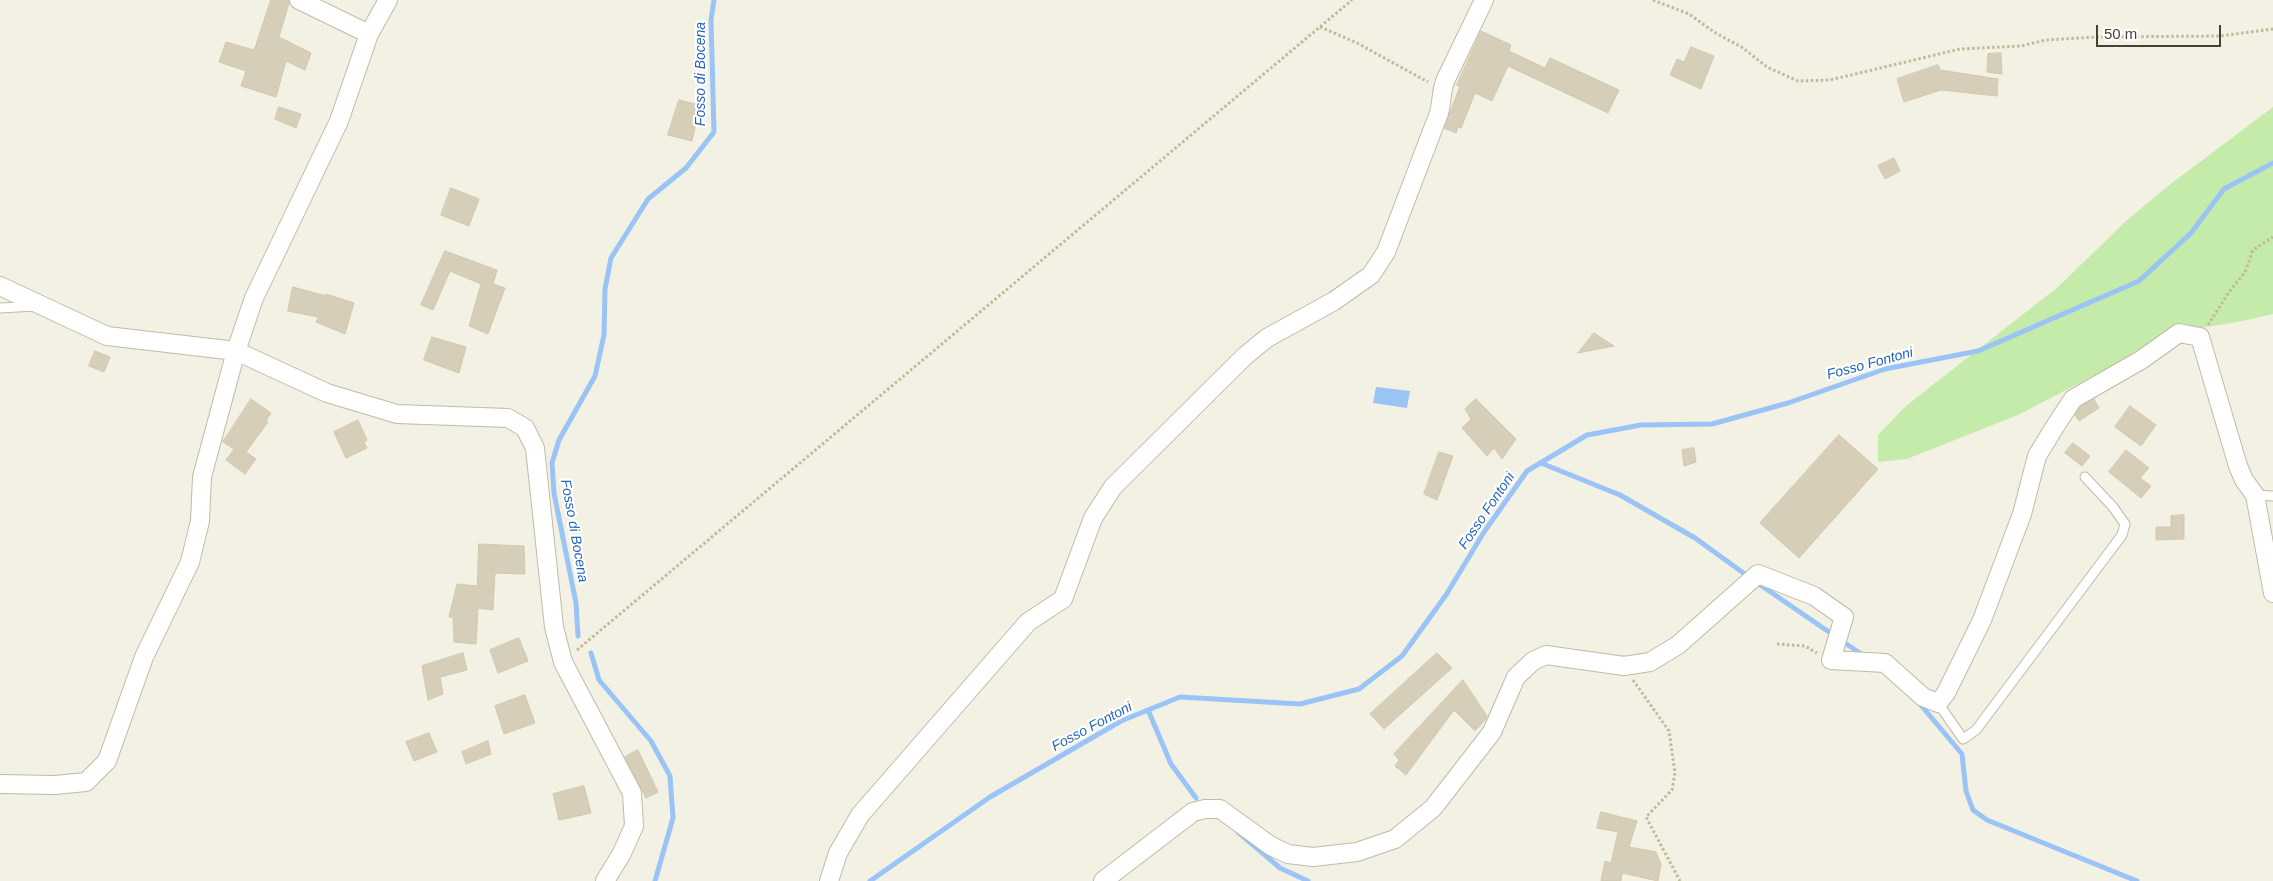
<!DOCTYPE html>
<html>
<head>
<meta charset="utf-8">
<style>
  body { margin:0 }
  #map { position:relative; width:2273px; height:881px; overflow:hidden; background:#f3f1e4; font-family:Arial,sans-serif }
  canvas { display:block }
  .scale { position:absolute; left:2096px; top:25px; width:125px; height:22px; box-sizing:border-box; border:2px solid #464133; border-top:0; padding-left:6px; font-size:15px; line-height:18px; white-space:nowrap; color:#464133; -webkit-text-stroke:4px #fff; paint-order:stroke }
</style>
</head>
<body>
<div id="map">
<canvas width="2273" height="881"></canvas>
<div class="scale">50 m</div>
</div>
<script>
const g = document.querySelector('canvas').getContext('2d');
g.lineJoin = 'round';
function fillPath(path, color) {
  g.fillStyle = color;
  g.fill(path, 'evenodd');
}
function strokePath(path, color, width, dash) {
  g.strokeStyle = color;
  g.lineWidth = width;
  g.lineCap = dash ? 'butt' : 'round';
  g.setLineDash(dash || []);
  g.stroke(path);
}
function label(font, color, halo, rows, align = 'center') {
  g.font = font + ' Arial,sans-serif';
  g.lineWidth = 4.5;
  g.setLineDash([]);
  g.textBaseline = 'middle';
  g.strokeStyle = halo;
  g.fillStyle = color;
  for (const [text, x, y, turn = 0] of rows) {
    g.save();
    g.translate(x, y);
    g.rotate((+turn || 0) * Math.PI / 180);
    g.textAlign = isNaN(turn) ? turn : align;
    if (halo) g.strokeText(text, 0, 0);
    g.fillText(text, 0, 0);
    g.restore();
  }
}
fillPath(new Path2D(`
  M2273,107V314L2238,322L2169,333L2143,350L2018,415L1907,459L1878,462V435L1907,405L2058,287L2126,221L2168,186Z`), '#c4eba9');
fillPath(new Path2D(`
  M1376,387L1410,391L1407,408L1373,403Z`), '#9bc4f6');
strokePath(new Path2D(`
  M1541,463L1620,495L1695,538L1749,577
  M1756,582L1864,656
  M578,636L576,603L554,493L552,463L559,440L595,376L604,335L605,289L611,258L648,199L686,168L714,132L711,20L714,0
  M591,653L599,680L651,741L670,776L673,818L655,881
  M1920,704L1962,754L1966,791L1973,810L1987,820L2137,881
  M1148,710L1171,764L1196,798
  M1238,832L1280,868L1308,881
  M870,881L990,797L1121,721L1180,697L1300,704L1359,689L1402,656L1446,595L1484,532L1527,471L1587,435L1641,425L1712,424L1788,403L1885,369L1978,351L2139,281L2191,233L2224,189L2273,163`), '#9bc4f6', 5);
const building = new Path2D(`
  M271,0H288L289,3L279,37L311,53L305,70L286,61L276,97L241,86L246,71L219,62L226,42L254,50Z
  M1481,31L1511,45L1509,51L1545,68L1550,58L1619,90L1608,113L1508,66L1492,101L1475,93L1461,128L1458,127L1456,133L1444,128L1460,86L1457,85Z
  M1691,47L1714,56L1701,89L1670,75L1677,59L1684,62Z
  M2001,53L2002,74L1987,72L1988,54Z
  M1938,65L1940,70L1998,79L1997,96L1941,90L1904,102L1897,79Z
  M679,100L700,105L692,141L668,135Z
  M279,107L301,114L296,128L275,119Z
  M1894,158L1900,171L1885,179L1878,166Z
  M451,188L479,199L469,226L441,215Z
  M445,251L497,270L493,284L505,288L488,334L469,326L481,284L450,271L433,310L421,305Z
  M293,287L326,296V294L354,303L345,334L316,322L318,317L288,311Z
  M1594,333L1614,346L1578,353Z
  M432,337L466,347L459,373L424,360Z
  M95,351L110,357L104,372L89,366Z
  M251,399L271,413L266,421L268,422L246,452L256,459L245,474L226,460L234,449L223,442Z
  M1476,399L1516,439L1502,459L1494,448L1487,456L1462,428L1471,419L1465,409Z
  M2094,399L2099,408L2079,421L2075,415L2080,407Z
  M2130,406L2156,425L2141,446L2115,427Z
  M358,420L367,440L364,442L367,448L346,458L334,432Z
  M1839,435L1878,469L1799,558L1760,523Z
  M2073,443L2090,456L2082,466L2065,453Z
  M1694,448L1696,462L1684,466L1682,450Z
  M2126,450L2149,468L2140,478L2151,486L2141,498L2109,472Z
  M1439,452L1453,456L1437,500L1424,494Z
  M2184,515V539L2156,540V527H2171V516Z
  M479,544L524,546L525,574L495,573L493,610L478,608L476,644L454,642L453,617H449L457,584L477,586Z
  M519,638L528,661L498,673L490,650Z
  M463,653L467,670L440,677L443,694L428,700L422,666Z
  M1437,653L1452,668L1384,729L1370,714Z
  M1463,680L1487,716L1486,719L1475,731L1454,710L1406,775L1395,766L1399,760L1394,754Z
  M525,695L535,723L504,734L495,706Z
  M429,733L437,752L414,761L406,742Z
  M488,741L491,754L466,764L462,752Z
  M638,750L658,792L646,798L625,757Z
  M584,786L591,813L559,820L553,794Z
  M1601,812L1637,821L1629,847L1656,852L1661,864L1658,881L1622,873L1621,881H1601L1605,861L1611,863L1618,832L1597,828Z`);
fillPath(building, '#d6ceb8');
strokePath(building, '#d1c8ab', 1);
const lane = new Path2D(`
  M0,308L35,306
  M2255,495L2273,496
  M1938,703L1963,739L1976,730L2122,535L2125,524L2113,507L2085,477`);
const street = new Path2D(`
  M299,0L369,34
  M0,286L107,336L236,351L327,393L397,414L508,418L525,428L535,448L554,627L563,662L632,793L634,826L622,853L605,881
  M0,784L55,785L86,782L107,761L144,657L190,562L200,521L202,477L236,351L254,298L339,121L369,34L388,0
  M829,881L838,853L860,815L1028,622L1063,599L1093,518L1113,487L1245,356L1267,338L1334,301L1371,275L1386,252L1439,113C1442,102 1441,90 1446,79L1484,0
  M1103,881L1193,812L1205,809H1220L1271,846L1288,854L1313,857L1357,852L1395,839L1433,808L1492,732L1516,677L1533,661L1546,655L1624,666L1650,662L1678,645L1758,574L1814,596L1844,617L1831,660L1885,663L1923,697L1938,703L1946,693L1982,620L2022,514L2037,456L2054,428L2073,399L2141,360L2179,333L2200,337L2238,466L2244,480L2255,495L2273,593`);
strokePath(lane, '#c0baa6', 11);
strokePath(street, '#c0baa6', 20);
strokePath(new Path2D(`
  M1653,0L1689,14L1714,32L1743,48L1767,67L1798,81L1830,80L1960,49L2021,46L2046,40L2096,37L2220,36L2273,29
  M1320,27L1357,43L1428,82
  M2208,325L2229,292L2245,272L2253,250L2273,237
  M1777,644L1805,646L1817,653
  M577,650L1352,0
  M1633,680L1669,731L1675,773L1672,790L1646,817L1680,881`), '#c2b996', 3, [2.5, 2.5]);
strokePath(lane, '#fff', 9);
strokePath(street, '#fff', 18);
label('italic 14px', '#2466ba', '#fff', [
  ["Fosso di Bocena",701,74,-90],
  ["Fosso Fontoni",1870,364,-15],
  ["Fosso Fontoni",1487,511,-56],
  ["Fosso di Bocena",574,531,80],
  ["Fosso Fontoni",1092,727,-28]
]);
</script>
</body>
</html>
